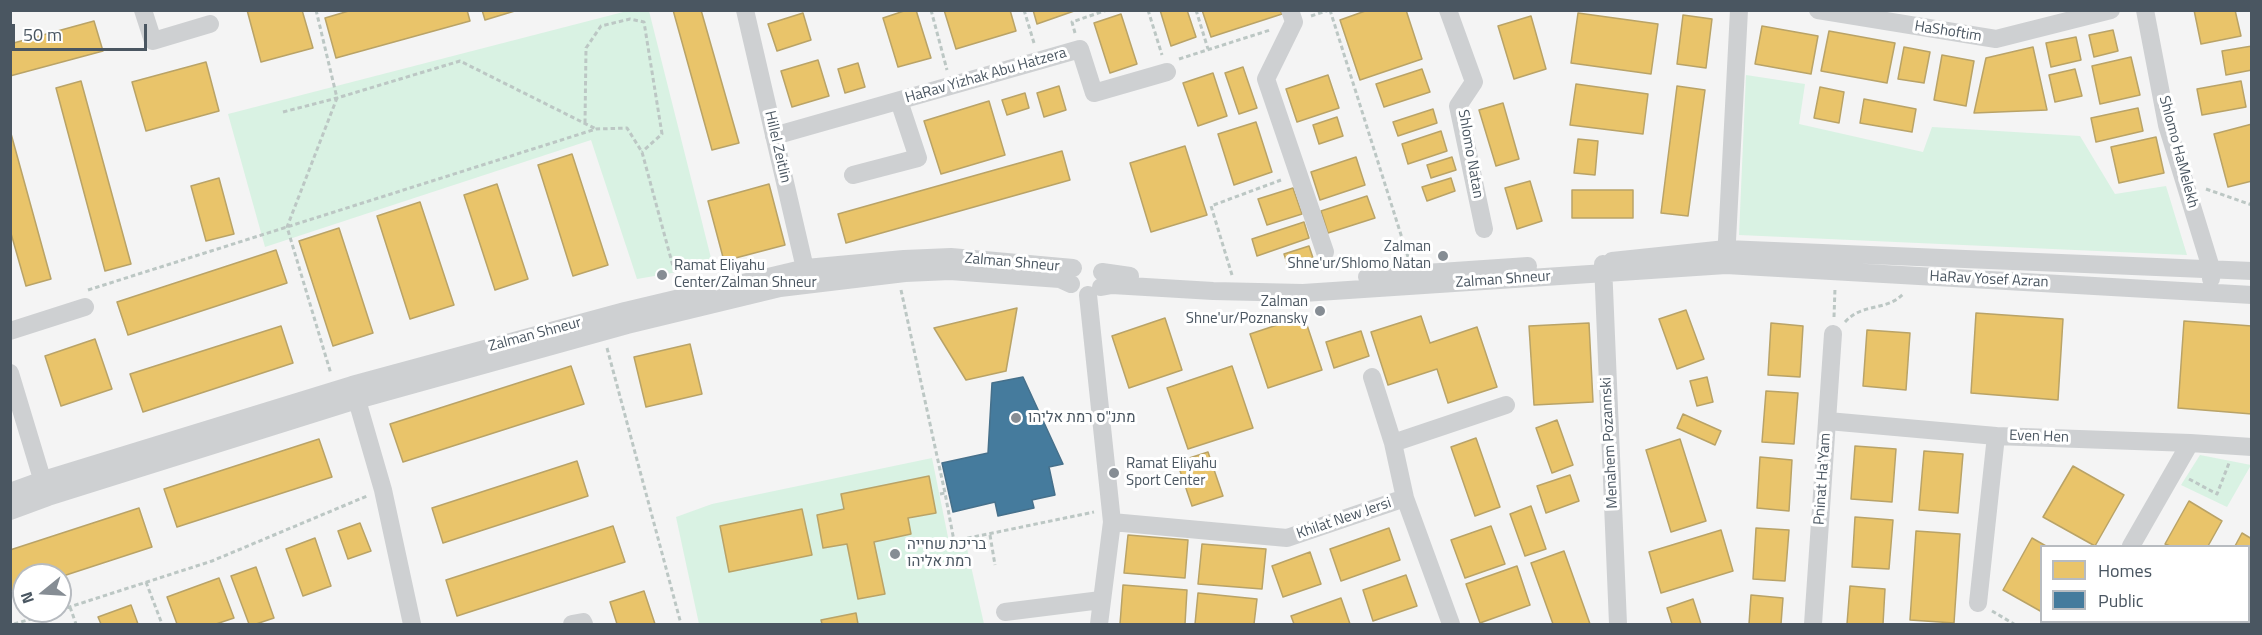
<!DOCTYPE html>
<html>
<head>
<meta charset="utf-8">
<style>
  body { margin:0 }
  #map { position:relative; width:2262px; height:635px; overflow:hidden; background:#f4f4f4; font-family:"Titillium Web",sans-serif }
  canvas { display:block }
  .frame { position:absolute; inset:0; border:12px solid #4a5661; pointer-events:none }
  .legend { position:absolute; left:2040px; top:545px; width:210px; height:78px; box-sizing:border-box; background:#fff; border:2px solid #b7bbc0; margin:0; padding:8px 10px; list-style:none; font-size:18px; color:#4a5661 }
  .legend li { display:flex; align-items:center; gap:12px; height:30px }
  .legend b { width:30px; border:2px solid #b7bbc0 }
  .north { position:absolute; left:12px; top:563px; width:60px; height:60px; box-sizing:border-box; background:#fff; border:2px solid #b7bbc0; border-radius:50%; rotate:252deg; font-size:16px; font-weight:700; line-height:24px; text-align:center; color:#4a5661 }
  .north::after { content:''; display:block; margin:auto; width:21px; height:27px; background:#868d94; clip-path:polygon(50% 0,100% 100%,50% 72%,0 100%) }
  .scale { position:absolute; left:12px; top:24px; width:135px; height:27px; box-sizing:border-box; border:3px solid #4a5661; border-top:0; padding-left:8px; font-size:18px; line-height:21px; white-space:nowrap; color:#4a5661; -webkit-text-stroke:4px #fff; paint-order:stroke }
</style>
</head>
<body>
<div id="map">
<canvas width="2262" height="635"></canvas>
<div class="frame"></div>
<ul class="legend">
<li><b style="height:16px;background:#e9c46a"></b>Homes</li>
<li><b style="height:16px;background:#457b9d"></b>Public</li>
</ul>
<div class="north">N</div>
<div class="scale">50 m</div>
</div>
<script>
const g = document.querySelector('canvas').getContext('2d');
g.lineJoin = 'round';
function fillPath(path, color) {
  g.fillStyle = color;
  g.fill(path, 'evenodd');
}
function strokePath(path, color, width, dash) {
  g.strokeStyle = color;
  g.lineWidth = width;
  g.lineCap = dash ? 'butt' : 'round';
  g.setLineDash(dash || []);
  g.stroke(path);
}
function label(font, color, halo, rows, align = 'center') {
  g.font = font + ' "Titillium Web",Heebo,sans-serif';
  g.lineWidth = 6;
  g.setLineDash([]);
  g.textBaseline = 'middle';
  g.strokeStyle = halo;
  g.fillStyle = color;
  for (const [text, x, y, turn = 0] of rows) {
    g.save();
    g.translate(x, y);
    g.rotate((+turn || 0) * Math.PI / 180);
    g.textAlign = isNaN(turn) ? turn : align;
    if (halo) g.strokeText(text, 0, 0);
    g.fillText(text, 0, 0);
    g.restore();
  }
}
fillPath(new Path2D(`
  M631,10L649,11L713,266L637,279L591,140L265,247L228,114Z
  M1746,75L1805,84L1799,124L1923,152L1932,127L2080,136L2115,194L2166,186L2187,255L1739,235Z
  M2200,455L2251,465L2227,507L2181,485Z
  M932,458L950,547L966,544L984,624H699L676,517L712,504Z`), '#d9f2e3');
const homes = new Path2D(`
  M247,10H302L313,48L261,62Z
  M352,10H467L470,21L336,58L325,18Z
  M482,10H518L485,20Z
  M673,10H701L739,143L712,150Z
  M907,10H916L931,58L898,67L883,18Z
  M944,10H1010L1016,31L956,49Z
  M1033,10H1077L1037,24Z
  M1160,10H1187L1196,37L1171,46Z
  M1202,10H1280L1282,14L1211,37Z
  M1368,10H1406L1422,59L1360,80L1340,20Z
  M2194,10H2235L2241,36L2201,44Z
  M803,13L811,40L777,51L768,24Z
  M1578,13L1658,24L1651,74L1571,63Z
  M1121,14L1137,64L1110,73L1094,23Z
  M1683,15L1712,19L1706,68L1677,64Z
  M1531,16L1546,69L1514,79L1498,26Z
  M94,21L103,51L10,76V44Z
  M1762,26L1818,36L1811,74L1755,64Z
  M2113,30L2118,51L2094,57L2089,35Z
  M1829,31L1895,43L1887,83L1821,71Z
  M2076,37L2081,60L2051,67L2046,43Z
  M2252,46V70L2226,75L2222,51Z
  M1904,47L1930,52L1924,83L1898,79Z
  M2033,47L2047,110L1974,113L1986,58Z
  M1942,55L1974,61L1966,106L1934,100Z
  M2131,57L2140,95L2100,104L2092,66Z
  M818,60L829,96L792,107L781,71Z
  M206,62L219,111L146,131L132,82Z
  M858,63L865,87L845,93L838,69Z
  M1243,67L1257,108L1239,114L1225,73Z
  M1422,69L1430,92L1384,107L1376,84Z
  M2075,69L2082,96L2055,102L2049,75Z
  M1213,73L1227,116L1198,126L1183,83Z
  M1328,75L1339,108L1297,122L1286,89Z
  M81,81L131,264L105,271L56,88Z
  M2241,81L2246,107L2202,115L2197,89Z
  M1576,84L1648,94L1643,134L1570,125Z
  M1059,86L1066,110L1044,117L1037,93Z
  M1677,86L1705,90L1688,216L1661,213Z
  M1820,87L1844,92L1839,123L1814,118Z
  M1025,93L1029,108L1007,115L1002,100Z
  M1864,99L1916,109L1912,132L1860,123Z
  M989,101L1005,155L941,174L924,121Z
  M1503,103L1519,159L1496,166L1479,110Z
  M2138,108L2143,131L2096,142L2091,118Z
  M1433,109L1437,123L1398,136L1393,122Z
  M1337,117L1343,136L1319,144L1313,125Z
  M1256,122L1272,172L1234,185L1218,134Z
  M2252,124V181L2228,187L2214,134Z
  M10,130L51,279L26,286L10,230Z
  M1441,131L1447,151L1408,164L1402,144Z
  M2156,137L2164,173L2119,183L2111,147Z
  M1578,139L1598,141L1595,175L1574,173Z
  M1185,146L1207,215L1151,232L1130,163Z
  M1062,151L1070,180L846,243L838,214Z
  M572,154L608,265L573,276L538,165Z
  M1356,157L1365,185L1320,200L1311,172Z
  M1452,157L1456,170L1431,178L1427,165Z
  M219,178L234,234L206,241L191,186Z
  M1451,178L1455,191L1427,201L1422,187Z
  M1530,181L1542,221L1517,229L1505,188Z
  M497,184L528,279L495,290L464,195Z
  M769,184L785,245L724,261L708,201Z
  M1293,188L1302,214L1267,225L1258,199Z
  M1572,190H1633V218H1572Z
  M1367,196L1375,218L1328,233L1321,211Z
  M420,202L454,305L410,319L377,216Z
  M1304,222L1309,238L1257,256L1252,239Z
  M339,228L373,333L333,346L299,241Z
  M1309,246L1313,258L1288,266L1284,254Z
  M276,250L287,283L128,335L117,302Z
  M1017,308L1006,371L966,380L934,328Z
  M1686,310L1704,359L1677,369L1659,319Z
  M1976,313L2063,319L2058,400L1971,393Z
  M1304,316L1322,370L1268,388L1250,334Z
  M1421,316L1430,343L1477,327L1497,387L1448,403L1437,369L1388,385L1371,332Z
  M1165,318L1182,370L1129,388L1112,336Z
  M2184,321L2252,326V414L2178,408Z
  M1589,323L1593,402L1534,405L1529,326Z
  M1771,323L1803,326L1800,377L1768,375Z
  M281,326L293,363L143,412L130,374Z
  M1867,330L1910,333L1906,390L1863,386Z
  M1361,331L1369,356L1334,368L1326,342Z
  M95,339L112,389L61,406L45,356Z
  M690,344L702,394L646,407L634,357Z
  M571,366L584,404L403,462L390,424Z
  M1232,366L1253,428L1188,449L1167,388Z
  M1707,377L1713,402L1697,406L1690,381Z
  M1766,391L1798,393L1794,444L1762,442Z
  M1683,414L1721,431L1715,445L1677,428Z
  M1557,420L1573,465L1552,473L1536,428Z
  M1476,438L1500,507L1475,516L1451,447Z
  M319,439L332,477L177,527L164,489Z
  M1680,439L1706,521L1671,532L1646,450Z
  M1855,446L1896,449L1892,502L1851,499Z
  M1924,451L1963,454L1958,513L1919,510Z
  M1208,452L1223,496L1192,506L1177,462Z
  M1760,457L1792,460L1789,511L1757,508Z
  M577,461L588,496L443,543L432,508Z
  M2073,466L2124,495L2095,546L2043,517Z
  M1570,475L1579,501L1546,513L1537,486Z
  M929,476L936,513L908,518L911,534L874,542L885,594L858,599L847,544L823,548L817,515L844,509L841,494Z
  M2189,501L2222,521L2208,546H2170L2165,544Z
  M1531,506L1546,549L1525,556L1510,514Z
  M139,508L152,547L60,577L24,575V588L10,593V550Z
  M802,509L812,555L729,572L720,526Z
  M1855,517L1893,520L1889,569L1852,567Z
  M360,523L371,551L348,559L338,531Z
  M613,526L625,562L457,616L446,580Z
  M1491,526L1505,564L1465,578L1451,540Z
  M1389,528L1400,560L1341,581L1330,549Z
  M1756,528L1789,530L1785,581L1753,579Z
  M1721,530L1733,571L1661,593L1649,552Z
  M1916,531L1960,534L1954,623L1910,620Z
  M2242,533L2252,539L2251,595L2248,593V546H2235Z
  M1128,535L1188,540L1185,578L1124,573Z
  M315,538L331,586L303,596L286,549Z
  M2032,538L2046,546H2042V612L2003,590Z
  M1202,544L1266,549L1262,589L1198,584Z
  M1564,551L1590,624H1553L1531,563Z
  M1310,552L1321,584L1283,597L1272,566Z
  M1517,566L1530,605L1480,623L1466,584Z
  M256,567L274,618L256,624H249L231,576Z
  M1406,575L1417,606L1373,621L1363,590Z
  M219,578L234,618L216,624H177L167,597Z
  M1123,585L1187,590L1185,624H1120Z
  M1850,586L1885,589L1883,624H1847Z
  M644,591L655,624H617L610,602Z
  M1198,593L1257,599L1254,624H1195Z
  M1751,595L1783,598L1781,624H1749Z
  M1341,598L1350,624H1294L1291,616Z
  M1693,599L1701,624H1672L1667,608Z
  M131,605L138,624H101L98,617Z
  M856,613L858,624H822L821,620Z
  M2195,622H2236L2234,624H2193Z`);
fillPath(homes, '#e9c46a');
strokePath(homes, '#b9a367', 1.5);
const public = new Path2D(`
  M1023,377L1063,464L1049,467L1055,495L1032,500L1034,508L998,516L995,502L953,512L942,463L988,453L992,383Z`);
fillPath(public, '#457b9d');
strokePath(public, '#46708b', 1.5);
strokePath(new Path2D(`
  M316,10L337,98L287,227L331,374
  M931,10L947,70
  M1024,10L1034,43
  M1148,10L1162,55
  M1196,10L1208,49
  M1330,10L1408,257
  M1311,16L1329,10
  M1075,33L1072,22L1107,10
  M1179,59L1270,30
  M283,112L337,98L460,61L596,129
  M585,123L586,48L601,26L630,19L644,22L662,134L642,152
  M2206,189L2252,205
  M1232,275L1211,206L1281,180
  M88,290L596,129L627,128L642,152L677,281
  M901,290L945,493
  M1834,317L1835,288
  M1845,322C1863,302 1887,312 1904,293
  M607,348L681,624
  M2189,479L2217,494L2229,463
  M940,494L945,493L954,541L1094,512
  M990,535L995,565
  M146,582L162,624
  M70,607L76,624
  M60,610L212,561L367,496
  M1992,611L2014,624
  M14,624L58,611`), '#bcc7c4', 3, [4.5, 3]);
strokePath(new Path2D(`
  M143,10L153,41L210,24
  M745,10L807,277
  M1290,10L1294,22L1266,79L1325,252
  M1448,10L1474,82L1458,106L1484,229
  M1818,10L1996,39L2111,10
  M2145,10L2167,125L2211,268V279
  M774,136L1080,49L1094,93L1167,72
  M853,175L918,158L899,101
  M1726,260L1739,10
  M1612,261L1726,249L2252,271
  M1603,264L1618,624
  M1102,272L1130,276
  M1367,277L1528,266
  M1101,287L1112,285L1213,291L1303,293L1726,265L2252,295
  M1088,295L1112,522L1099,624
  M10,331L85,307
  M10,373L46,492
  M1372,377L1393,443L1405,498
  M354,390L383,490L412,624
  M1828,421L1996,436L2190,443L2252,447
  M1393,443L1506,405
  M10,492L43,480L352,385L625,311L806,268L904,259L951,257L1073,268
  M10,511L48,497L357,400L627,325L780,288L905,273L950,271L1060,279L1071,284
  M1112,522L1287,538L1405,498L1451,624
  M2131,546L2190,443
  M1978,603L1996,436
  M1005,612L1101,600
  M572,624L583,622L584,624
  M1813,624L1833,334
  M2086,624L2088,622`), '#ced0d2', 18);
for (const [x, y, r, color] of [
  [1443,256,6,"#868d94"],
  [662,275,6,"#868d94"],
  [1320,311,6,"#868d94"],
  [1016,418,6,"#868d94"],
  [1114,473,6,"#868d94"],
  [895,554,6,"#868d94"]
]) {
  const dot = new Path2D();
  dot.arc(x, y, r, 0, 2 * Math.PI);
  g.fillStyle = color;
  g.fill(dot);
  strokePath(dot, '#fff', 2);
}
label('15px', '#4a5661', '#fff', [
  ["HaShoftim",1948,32,9],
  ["HaRav Yizhak Abu Hatzera",986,76,-16],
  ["Hillel Zeitlin",777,147,77],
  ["Shlomo HaMelekh",2178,152,75],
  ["Shlomo Natan",1470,154,80],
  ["Zalman Shneur",1012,263,5],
  ["Zalman Shneur",1503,280,-4],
  ["HaRav Yosef Azran",1989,280,3],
  ["Zalman Shneur",535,335,-15],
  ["Even Hen",2039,437,2],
  ["Menahem Pozannski",1610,443,-93],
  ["Pninat Ha'Yam",1823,479,-86],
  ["Khilat New Jersi",1344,519,-19]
]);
label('15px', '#4a5661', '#fff', [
  ["Zalman",1431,247,"right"],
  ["Shne'ur/Shlomo Natan",1431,264,"right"],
  ["Ramat Eliyahu",674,266],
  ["Center/Zalman Shneur",674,283],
  ["Zalman",1308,302,"right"],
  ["Shne'ur/Poznansky",1308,319,"right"],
  ["מתנ\"ס רמת אליהו",1028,418],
  ["Ramat Eliyahu",1126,464],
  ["Sport Center",1126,481],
  ["בריכת שחייה",907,545],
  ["רמת אליהו",907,562]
], 'left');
</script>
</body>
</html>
